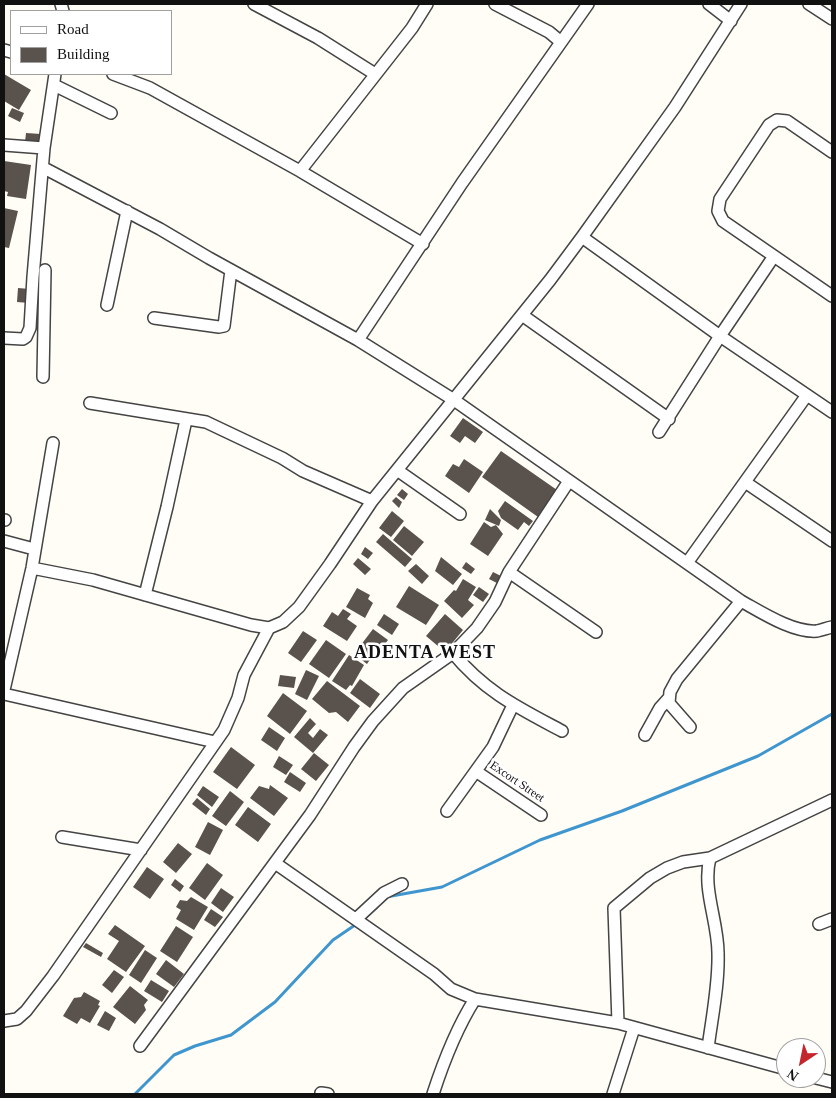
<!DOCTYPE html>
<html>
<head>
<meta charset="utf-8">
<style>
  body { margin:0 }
  #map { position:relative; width:836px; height:1098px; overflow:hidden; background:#fffdf5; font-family:Georgia,serif }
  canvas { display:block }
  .frame { position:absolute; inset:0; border:5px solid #111; pointer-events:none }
  .legend { position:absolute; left:10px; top:10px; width:162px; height:65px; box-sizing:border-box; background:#fff; border:1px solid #a0a0a0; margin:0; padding:6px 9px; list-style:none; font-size:15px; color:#111 }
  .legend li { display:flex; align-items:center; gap:10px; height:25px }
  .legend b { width:25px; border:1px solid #a0a0a0 }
  .north { position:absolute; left:776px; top:1038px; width:50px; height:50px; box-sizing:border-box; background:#fff; border:1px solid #a0a0a0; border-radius:50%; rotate:214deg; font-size:14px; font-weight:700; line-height:20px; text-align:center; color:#111 }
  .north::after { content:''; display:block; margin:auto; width:18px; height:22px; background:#c4262e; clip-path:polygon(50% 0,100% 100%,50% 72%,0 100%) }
</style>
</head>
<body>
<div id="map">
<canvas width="836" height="1098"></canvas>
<div class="frame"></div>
<ul class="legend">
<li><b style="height:6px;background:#fff"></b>Road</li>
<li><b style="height:14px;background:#5a524d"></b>Building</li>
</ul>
<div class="north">N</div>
</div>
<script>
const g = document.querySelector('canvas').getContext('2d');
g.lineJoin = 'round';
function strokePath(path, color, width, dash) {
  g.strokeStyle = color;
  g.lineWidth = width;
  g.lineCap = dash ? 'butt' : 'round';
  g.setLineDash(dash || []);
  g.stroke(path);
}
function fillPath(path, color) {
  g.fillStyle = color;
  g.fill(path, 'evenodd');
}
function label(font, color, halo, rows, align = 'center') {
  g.font = font + ' Georgia,serif';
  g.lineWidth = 5;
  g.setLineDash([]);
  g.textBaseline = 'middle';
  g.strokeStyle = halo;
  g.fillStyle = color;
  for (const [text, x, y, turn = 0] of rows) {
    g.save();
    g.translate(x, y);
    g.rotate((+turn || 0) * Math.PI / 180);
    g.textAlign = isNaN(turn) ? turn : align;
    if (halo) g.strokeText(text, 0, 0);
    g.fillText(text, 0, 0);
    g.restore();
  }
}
strokePath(new Path2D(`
  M386,897L442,887L540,840L622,811L758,756L832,714
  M365,918L377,907
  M135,1094L174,1055L195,1046L231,1035L275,1002L333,940L358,923`), '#3f96cf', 3);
fillPath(new Path2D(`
  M4,74L31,90L19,110L4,101Z
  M12,108L24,113L20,122L8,116Z
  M26,133L41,134L40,144L25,142Z
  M4,161L31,165L26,199L7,196L8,192L4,191Z
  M4,208L18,211L9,248L4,247Z
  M18,288L30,289L29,303L17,302Z
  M463,418L483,432L475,443L465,436L460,443L450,436Z
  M501,451L557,490L538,517L482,477Z
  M464,459L483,472L469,493L445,476L453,464L459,467Z
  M402,489L408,494L404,500L397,495Z
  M396,497L402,502L399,508L392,501Z
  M505,501L533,521L529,526L524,522L518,530L501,518L498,511Z
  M490,509L501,520L499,526L485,520Z
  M392,511L404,521L391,537L379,528Z
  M484,522L491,527L496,525L503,534L488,556L470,544Z
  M404,526L424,542L412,556L393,540Z
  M383,534L412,559L405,567L376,542Z
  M365,547L373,553L368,559L361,554Z
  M441,557L462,574L453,585L435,571Z
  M358,558L371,569L365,575L353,564Z
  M466,562L475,569L471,574L462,568Z
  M416,564L429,576L422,584L408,571Z
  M493,572L501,576L497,583L489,579Z
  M463,579L476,587L468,600L474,605L462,618L444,601L454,590L456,591Z
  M409,586L439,605L426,625L396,607Z
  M479,587L489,594L483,602L473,595Z
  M357,588L370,595L368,599L373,603L365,618L346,607Z
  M343,609L351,614L347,619L357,626L347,641L323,626L332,612L338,616Z
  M384,614L399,624L392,635L377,625Z
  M445,614L463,630L445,652L426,636Z
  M373,629L388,640L373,660L371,658L367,664L354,654Z
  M303,631L317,640L301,662L288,653Z
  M326,640L346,654L329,678L309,664Z
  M349,655L364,665L352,686L350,685L346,690L332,681Z
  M306,670L319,676L307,700L295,694Z
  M280,675L296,677L294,688L278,686Z
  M360,679L380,694L370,708L350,693Z
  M327,681L360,706L348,722L336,712L329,713L312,699Z
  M283,693L307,711L290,734L267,716Z
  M310,718L316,724L308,733L313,738L320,729L328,735L313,753L294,737Z
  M269,727L285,738L277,751L261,740Z
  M231,747L255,765L237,789L213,772Z
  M314,753L329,765L316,781L301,769Z
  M279,756L293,765L286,775L273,767Z
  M290,772L306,783L300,792L284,782Z
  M270,785L288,798L274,816L250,798L259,786L269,789Z
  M203,786L219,797L212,807L197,795Z
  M230,791L244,802L226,826L212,816Z
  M197,798L210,809L206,815L192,804Z
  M248,807L271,824L258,842L235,825Z
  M208,822L223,830L210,855L195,847Z
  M178,843L192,854L176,873L163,862Z
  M207,863L223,875L205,900L189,888Z
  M147,867L164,879L150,899L133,887Z
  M175,879L184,886L180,892L171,885Z
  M221,888L234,897L223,912L211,903Z
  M191,897L208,907L194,930L176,919L181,910L176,907L180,900L187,901Z
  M211,909L223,917L215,927L204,920Z
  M115,925L145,946L126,972L107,959L119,941L108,934Z
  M176,926L193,937L177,962L160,951Z
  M86,943L103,953L101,957L83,947Z
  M145,950L157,958L141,983L129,975Z
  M166,960L184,974L174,987L156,974Z
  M114,970L124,977L112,993L102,985Z
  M151,980L169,991L162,1002L144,991Z
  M130,986L148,1000L144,1005L146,1010L135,1024L113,1007Z
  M84,992L100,1001L98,1005L100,1006L90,1023L81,1018L77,1024L63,1016L74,998L81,997Z
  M105,1011L116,1018L109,1031L97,1025Z`), '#5a524d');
const minor = new Path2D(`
  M61,4L63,11
  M254,4L318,38L375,74
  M495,4L549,32L561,42
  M709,4L731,21
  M809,4L832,19
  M4,50L11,52
  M113,74L150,88L300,171L423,244
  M54,85L111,113
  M4,145L44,148
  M832,152L787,121L777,120L769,125L720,199L718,211L723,221L832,296
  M44,168L160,229L209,258L358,340L454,400L741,601C761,612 793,633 817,631C822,630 827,628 832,627
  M300,171L412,28L427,4
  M582,237L720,336L832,412
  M107,305L127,211
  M522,315L669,419
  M154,318L219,327L224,326L231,270
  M4,338L23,339L26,337L30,328L33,277L44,148L55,74
  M358,340L462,183L588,4
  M43,377L45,270
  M90,403L206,422L282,458L303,471L372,501
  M659,432L720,336L774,256
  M397,470L460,514
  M745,482L832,541
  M4,520H5
  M4,541L34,549
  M687,563L807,395
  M32,568L93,580L251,625L269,628L283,622L299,607L330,564L372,501L550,280L582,237L675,107L741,4
  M509,572L596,632
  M145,595L167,507L186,420
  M453,653C485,692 519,708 562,731
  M4,690L32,568L53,443
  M4,694L215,742
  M690,727L669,703L670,692L677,679L741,601
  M645,735L660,708L669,698
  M477,772L541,815
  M447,811L493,747L513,705
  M62,837L141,850
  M275,863L434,974L451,989L475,999L618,1023L786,1069
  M356,919L384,893L402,884
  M819,924L832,919
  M4,1021L17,1019L26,1011L53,976L224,730L238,698L244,675L269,628
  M618,1023L614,908L650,878L667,868L683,862L710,858L832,800
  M140,1046L310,815L354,747L373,721L403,688L453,653L477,628L495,602L509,572L569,481
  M708,1048C712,1017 719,984 718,953C718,921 702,889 710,858
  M816,1078L832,1082
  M321,1093L328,1094
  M433,1094C444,1060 456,1029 475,999
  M613,1094L634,1028`);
strokePath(minor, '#444', 14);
strokePath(minor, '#fff', 11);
label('12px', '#111', '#fff', [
  ["Excort Street",517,782,34]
]);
g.letterSpacing = '1px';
label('bold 18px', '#111', '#fff', [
  ["ADENTA WEST",425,653]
]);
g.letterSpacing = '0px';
</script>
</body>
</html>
